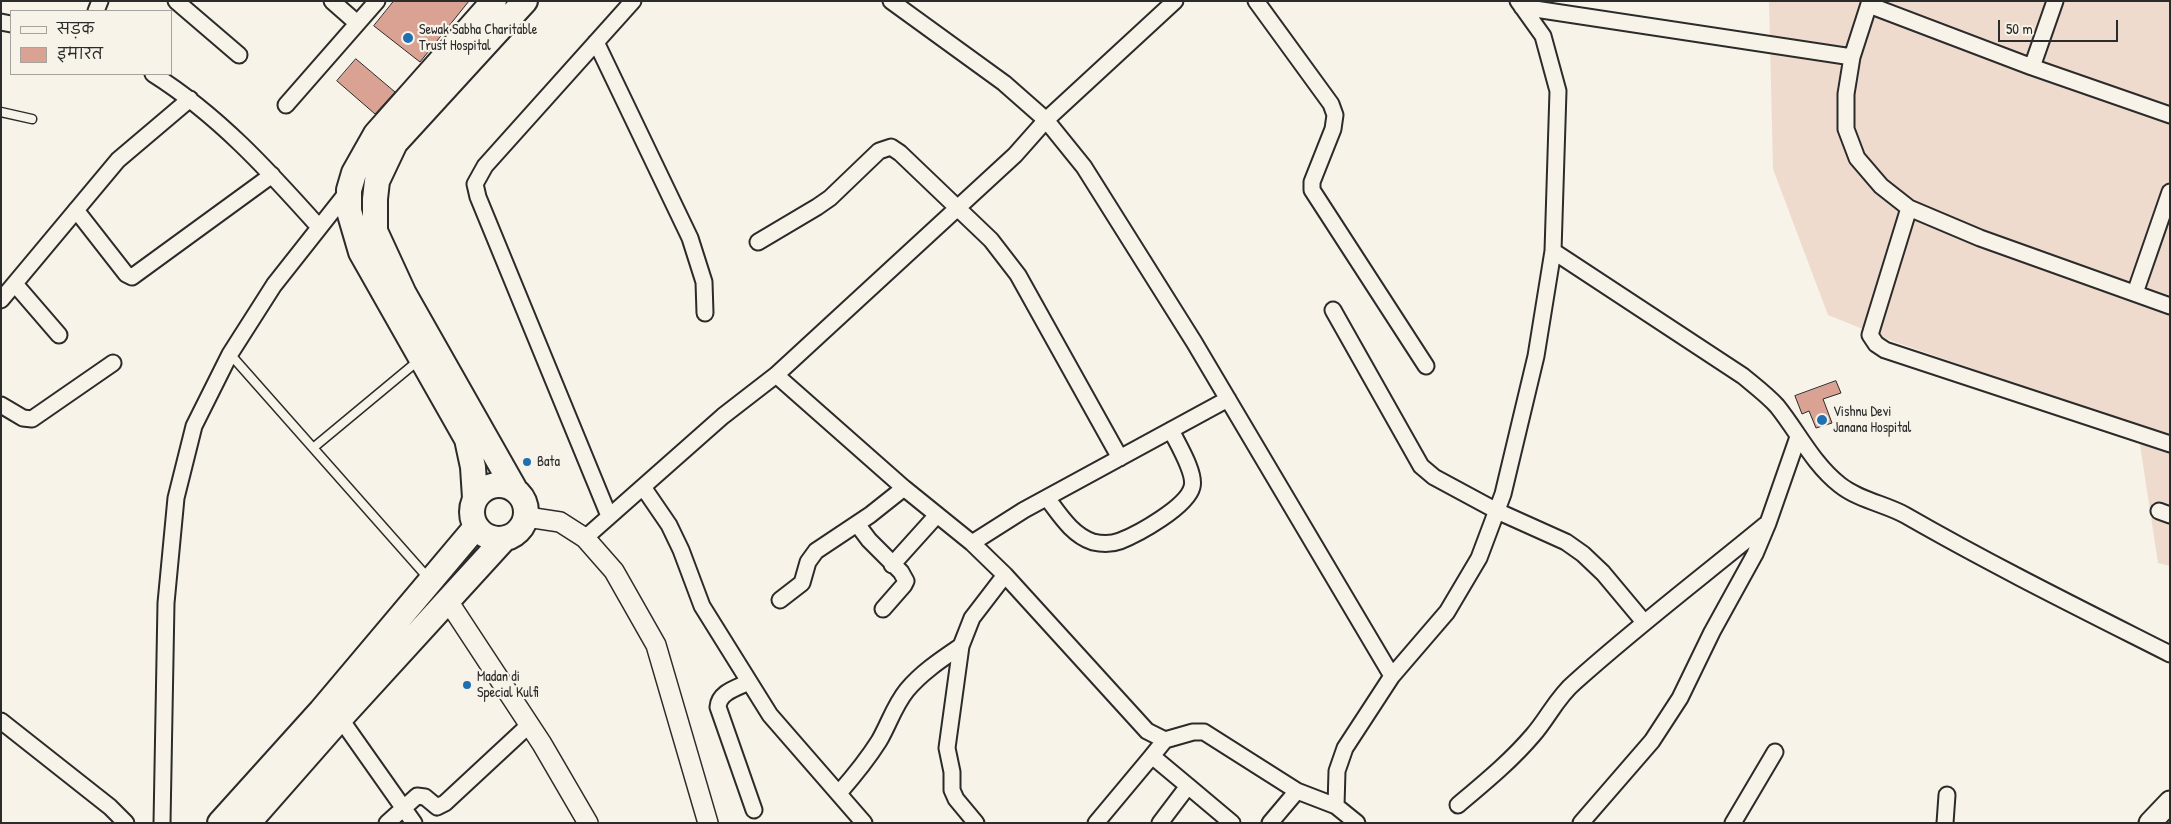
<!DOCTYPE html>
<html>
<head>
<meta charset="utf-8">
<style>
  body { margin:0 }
  #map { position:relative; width:2171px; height:824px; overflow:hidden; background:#f7f3e8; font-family:"Patrick Hand","Playpen Sans Deva",sans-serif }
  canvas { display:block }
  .frame { position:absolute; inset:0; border:2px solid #2b2b2b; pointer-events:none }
  .legend { position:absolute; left:10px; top:10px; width:162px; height:65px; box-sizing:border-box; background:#f7f3e8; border:1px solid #a5a39c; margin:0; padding:6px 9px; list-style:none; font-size:15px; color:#2b2b2b }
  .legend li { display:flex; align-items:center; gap:10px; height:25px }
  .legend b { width:25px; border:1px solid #a5a39c }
  .scale { position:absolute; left:1998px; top:20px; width:120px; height:22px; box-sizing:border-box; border:2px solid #2b2b2b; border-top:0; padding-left:6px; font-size:15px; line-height:18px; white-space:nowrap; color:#2b2b2b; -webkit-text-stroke:4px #f7f3e8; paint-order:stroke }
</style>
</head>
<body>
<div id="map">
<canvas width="2171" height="824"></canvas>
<div class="frame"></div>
<ul class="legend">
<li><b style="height:6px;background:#f7f3e8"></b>सड़क</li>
<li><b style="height:14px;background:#daa292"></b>इमारत</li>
</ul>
<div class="scale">50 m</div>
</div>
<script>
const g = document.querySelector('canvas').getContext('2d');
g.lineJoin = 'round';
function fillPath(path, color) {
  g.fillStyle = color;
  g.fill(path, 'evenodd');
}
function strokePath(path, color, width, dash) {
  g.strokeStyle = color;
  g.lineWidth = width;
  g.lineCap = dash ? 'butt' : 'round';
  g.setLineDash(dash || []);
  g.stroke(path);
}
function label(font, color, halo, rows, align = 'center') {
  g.font = font + ' "Patrick Hand",sans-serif';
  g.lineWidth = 4.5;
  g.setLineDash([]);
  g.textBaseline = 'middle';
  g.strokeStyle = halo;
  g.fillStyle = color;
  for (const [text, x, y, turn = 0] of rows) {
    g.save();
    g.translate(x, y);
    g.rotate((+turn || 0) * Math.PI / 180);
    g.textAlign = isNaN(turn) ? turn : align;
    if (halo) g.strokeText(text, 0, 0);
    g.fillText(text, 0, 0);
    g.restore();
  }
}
fillPath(new Path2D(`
  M1769,1H2170V566L2158,563L2137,425L1895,342L1828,315L1773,169Z`), '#eedbce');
const building = new Path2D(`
  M394,1H469L420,62L374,26Z
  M356,59L395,92L375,114L337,81Z
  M1836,381L1841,393L1823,399L1832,423L1816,428L1809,411L1802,414L1795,396Z`);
fillPath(building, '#daa292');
strokePath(building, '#2b2b2b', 1);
const service = new Path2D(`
  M1,112L32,119
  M230,354L429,579
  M313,448L419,360`);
const minor = new Path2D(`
  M176,1L239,55
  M332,1L357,23
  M891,1L1004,83L1046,120L1084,167L1194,342L1392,676
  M1256,1L1331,104L1335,115L1333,129L1312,182V190L1426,366
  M1870,1L1852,57L1846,94V129L1857,158L1881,186L1909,208L1980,238L2170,306
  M1869,5L2032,67L2170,115
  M1522,7L1852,57
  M96,11L100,1
  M1,22L11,24
  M596,42L690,238L704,282L705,313
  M2032,67L2055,1
  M153,74C218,115 268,170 319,227
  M286,105L377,1
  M1909,208L1873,325L1870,335L1876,344L1885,350L2170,444
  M76,210L126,274L132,277L272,175
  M758,242L817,207L830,198L879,151L891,147L900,153L991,240L1018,275L1120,458
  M1553,251L1743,376C1755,386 1767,395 1777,406C1798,432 1813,464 1840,485C1859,500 1885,504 1905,515C1992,565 2081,609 2170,654
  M15,284L59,335
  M2135,293L2170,192
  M1,300L118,160L190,99
  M1333,310L1421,466L1434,477L1497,511L1566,542L1583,554L1603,573L1644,622
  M776,375L904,488L972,543L1005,575L1147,731L1165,740L1193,732H1204L1297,791L1336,806L1357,823
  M1,405L23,418L32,419L113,363
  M643,487L669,525L681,550L702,606L770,715L864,823
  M1047,498C1060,515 1072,535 1093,542C1102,544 1112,544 1120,541C1138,534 1187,507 1192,487C1196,473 1177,443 1171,430
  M2159,511L2170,515
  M609,516L478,197L475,184L485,166L633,1
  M857,524L869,540L901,572L906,581L904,585L883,609
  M585,538L723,416L776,375L1015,155L1046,120L1175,1
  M972,543L1024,510L1228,399
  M892,565L937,515
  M780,600L802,583L808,562L816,551L870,515L904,488
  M749,682C737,688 719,692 718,707L754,810
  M340,718L414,823
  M1,721L110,807L126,823
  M1188,786L1232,823
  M839,793C853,777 867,760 879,741C889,724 894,706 907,690C922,672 942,659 961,646
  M1458,805C1484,783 1511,761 1533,735C1548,718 1557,697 1575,682C1636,627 1702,577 1765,525
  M1336,806L1337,771L1345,748L1392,676L1447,612L1479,558L1503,494L1536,356L1553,251L1558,91L1543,36L1518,1
  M162,823L166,603L176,498L194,426L230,354L274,285L349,190
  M387,823L417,796L425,797L437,807L445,803L529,725
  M976,823L956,799L952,790V772L947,748L961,646L972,618L1005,575
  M1096,823L1152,756
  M1160,823L1188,786L1152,756L1165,740
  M1270,823L1297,791
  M1581,823L1652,741L1680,698L1712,632L1755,554L1768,523L1798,437
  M1733,823L1775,752
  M1945,823L1947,795`);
const tertiary = new Path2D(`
  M527,517L560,522L585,538L614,571L656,645L708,823
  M448,601L542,744L588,823`);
const secondary = new Path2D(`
  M2150,823L2170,802`);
const primary = new Path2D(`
  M472 512a27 27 0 1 1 54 0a27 27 0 1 1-54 0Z
  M514,488L404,294L375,231V199L377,181L395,143L525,1
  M475,498L473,467L467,439L361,252L349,211V190L354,173L376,134L494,1
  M220,823L321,711L476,527
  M248,823L335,724L504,539`);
strokePath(service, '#2b2b2b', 11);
strokePath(minor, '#2b2b2b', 19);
strokePath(tertiary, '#2b2b2b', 22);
strokePath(secondary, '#2b2b2b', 25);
strokePath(primary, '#2b2b2b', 28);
strokePath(service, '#f7f3e8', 8);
strokePath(minor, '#f7f3e8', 15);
strokePath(tertiary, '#f7f3e8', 19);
strokePath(secondary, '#f7f3e8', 21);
strokePath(primary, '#f7f3e8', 24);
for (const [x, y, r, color] of [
  [408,38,6,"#1f6fb2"],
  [1822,420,6,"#1f6fb2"],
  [527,462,5,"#1f6fb2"],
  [467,685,5,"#1f6fb2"]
]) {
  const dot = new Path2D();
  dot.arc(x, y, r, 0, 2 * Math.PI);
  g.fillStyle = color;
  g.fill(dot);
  strokePath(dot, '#f7f3e8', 2);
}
label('14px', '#2b2b2b', '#f7f3e8', [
  ["Sewak Sabha Charitable",419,30],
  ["Trust Hospital",419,46],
  ["Vishnu Devi",1833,412],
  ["Janana Hospital",1833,428],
  ["Bata",537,462],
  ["Madan di",477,677],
  ["Special Kulfi",477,693]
], 'left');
</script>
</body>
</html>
